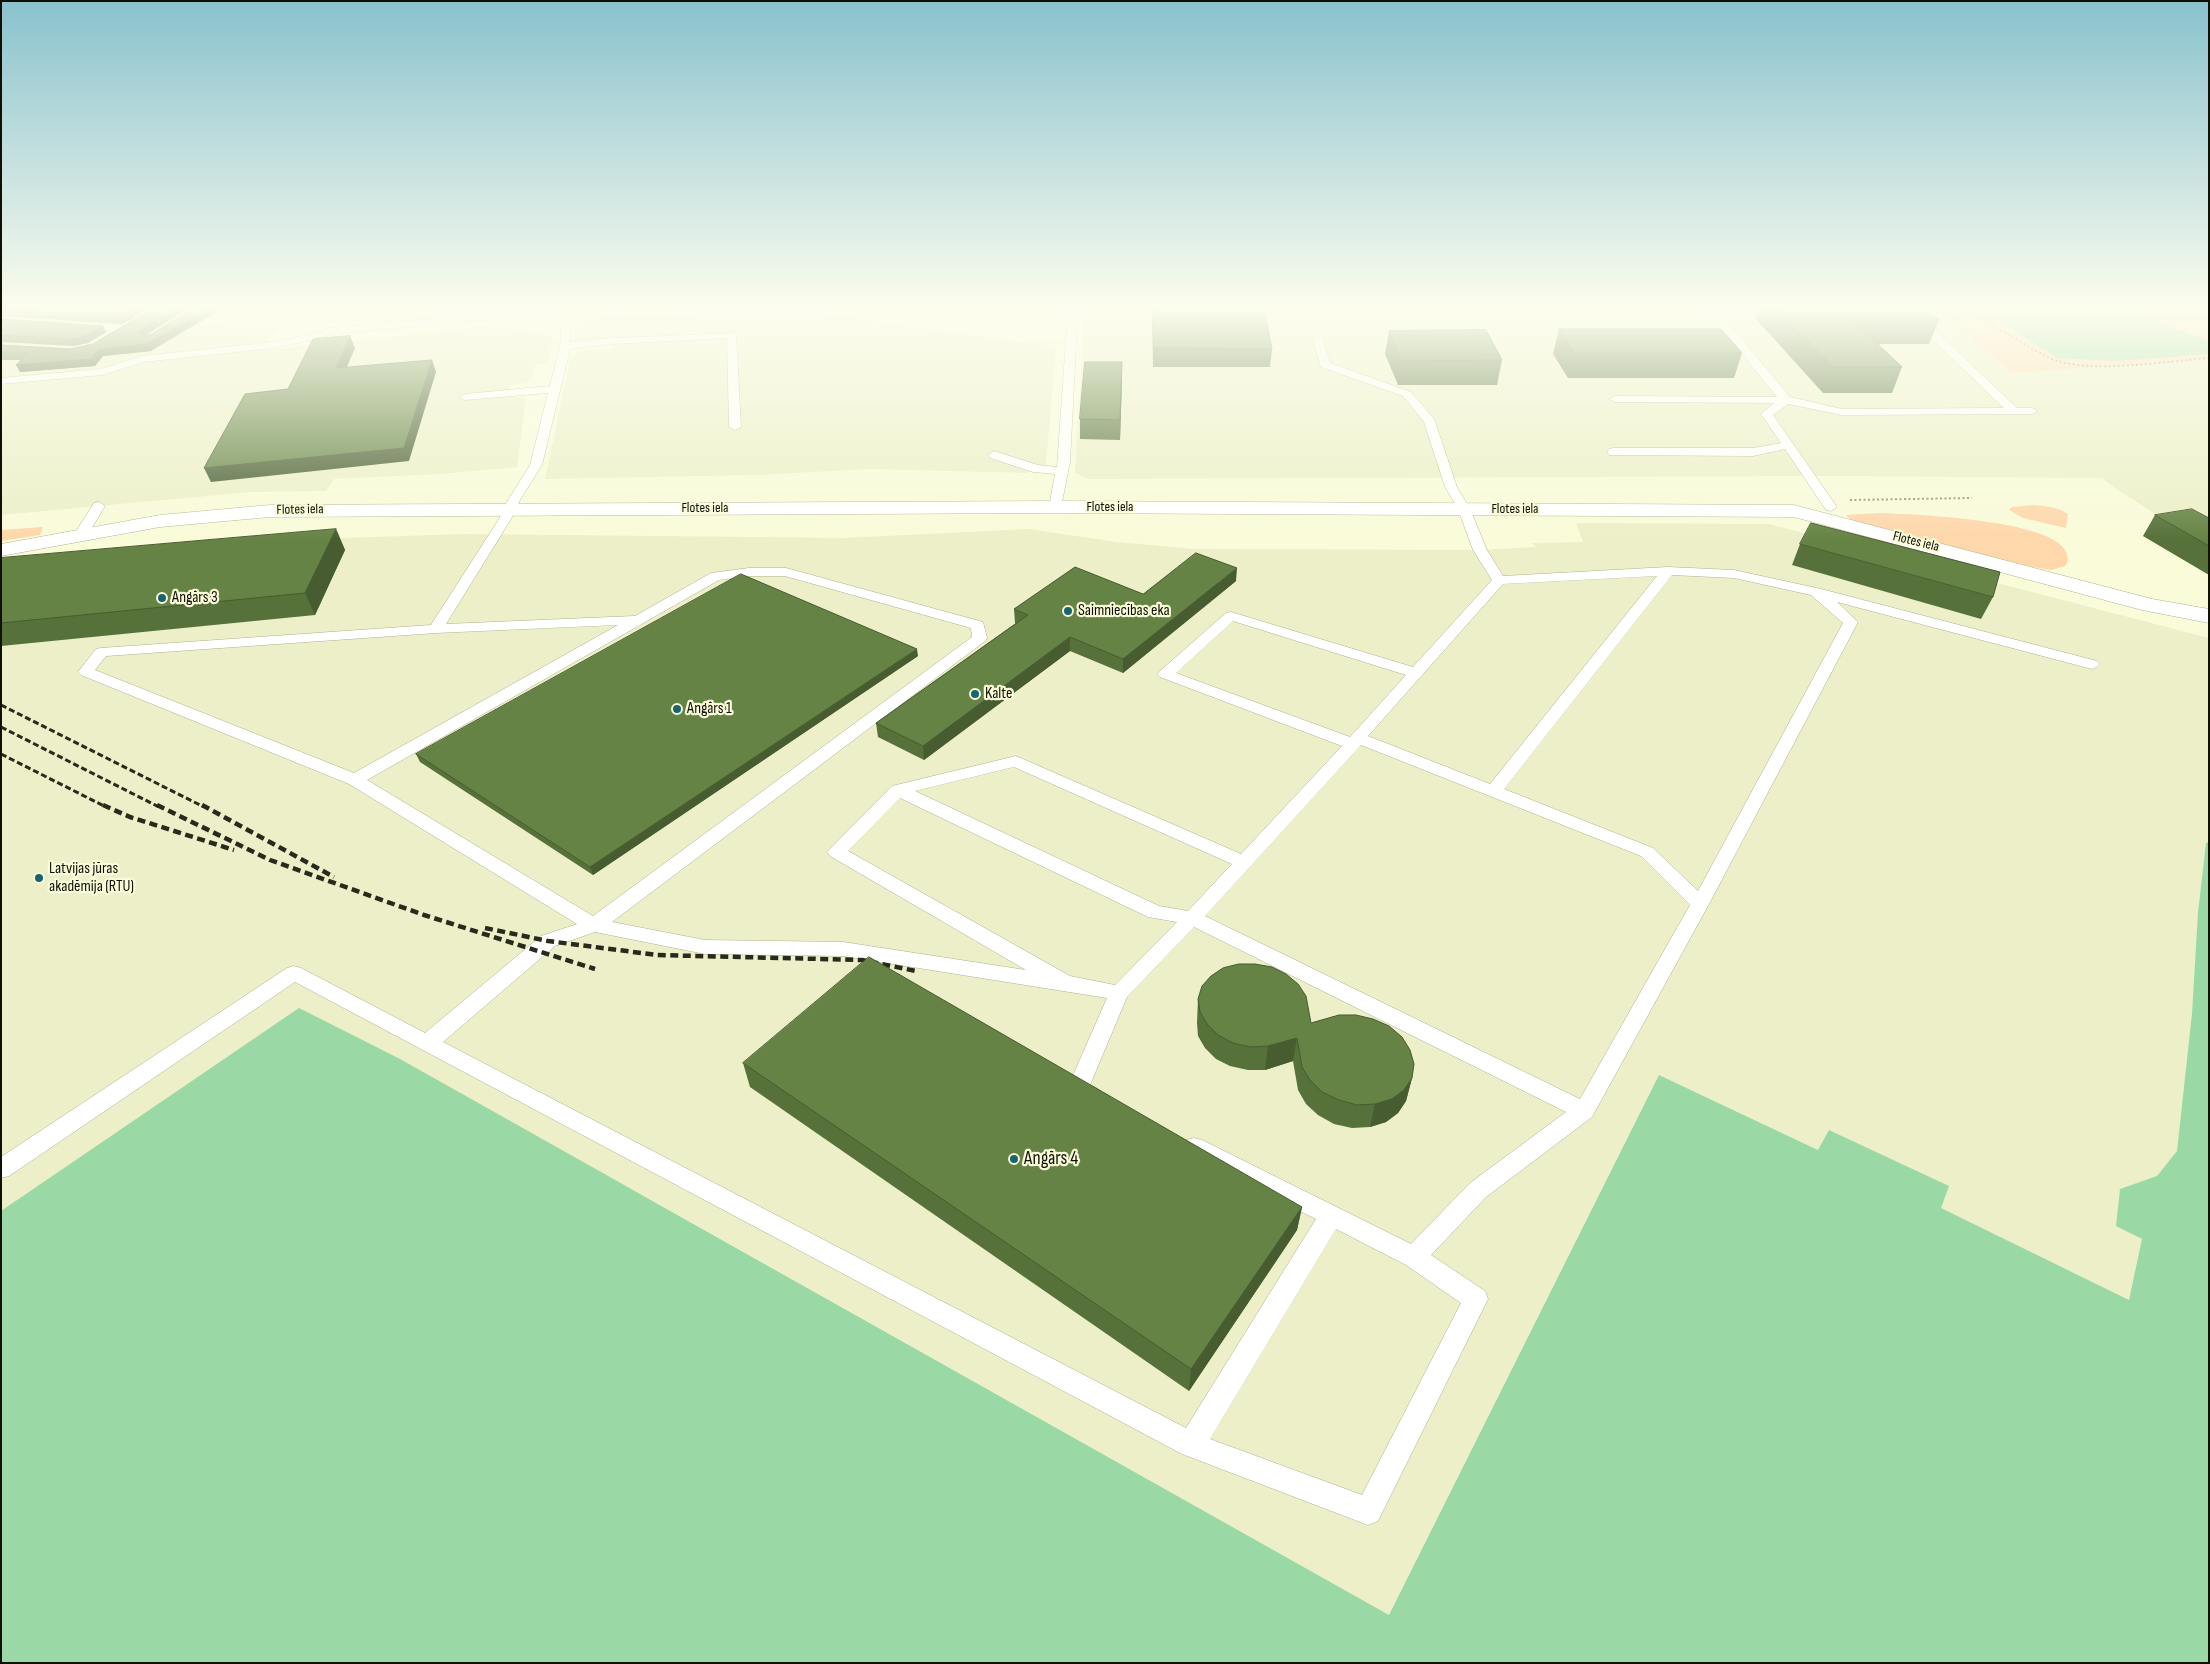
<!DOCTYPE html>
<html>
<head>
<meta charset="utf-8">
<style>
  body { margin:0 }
  #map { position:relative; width:2210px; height:1664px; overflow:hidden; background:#f9fbd9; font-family:"Sofia Sans Condensed",sans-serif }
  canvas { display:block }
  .frame { position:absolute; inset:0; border:2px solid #101005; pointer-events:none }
</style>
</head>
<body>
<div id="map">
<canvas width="2210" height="1664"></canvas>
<div class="frame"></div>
</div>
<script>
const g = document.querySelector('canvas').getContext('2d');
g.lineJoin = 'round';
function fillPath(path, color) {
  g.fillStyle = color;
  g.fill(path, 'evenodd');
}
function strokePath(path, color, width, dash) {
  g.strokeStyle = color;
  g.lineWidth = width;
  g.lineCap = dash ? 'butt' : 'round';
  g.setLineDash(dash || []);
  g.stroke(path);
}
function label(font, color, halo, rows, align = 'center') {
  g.font = font + ' "Sofia Sans Condensed",sans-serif';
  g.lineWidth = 4.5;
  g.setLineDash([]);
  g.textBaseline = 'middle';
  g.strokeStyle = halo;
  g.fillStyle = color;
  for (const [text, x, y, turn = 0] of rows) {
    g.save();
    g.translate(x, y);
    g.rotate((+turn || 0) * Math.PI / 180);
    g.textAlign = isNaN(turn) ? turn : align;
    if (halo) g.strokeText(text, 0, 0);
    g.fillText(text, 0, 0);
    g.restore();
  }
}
fillPath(new Path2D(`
  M1,308H223L196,324L278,328L262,350L497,325L553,337L549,362L536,365L531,380L509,386L508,396L526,398L517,467L441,474L334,479L326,491L251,492L1,515Z
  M1085,308H1936L2012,373L2209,360V575L2143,536L2179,529L2115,488L2102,478L1829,476L1089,479L1075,473Z
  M803,311L1056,347L1046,465L1027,473L869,469L758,475L545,479L571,356L578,351L611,349L615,336L608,338L573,340L579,323L592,317Z
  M1576,523L1769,524L2209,638V842L2206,843L2198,912L2192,1013L2177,1151L2157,1176L2129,1300L1940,1208L1948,1186L1829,1130L1819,1150L1659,1075L1389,1615L657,1203L518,1127L1,1211V573L193,543L465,534L844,538L1029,529L1116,542L1194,549L1480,550L1537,547L1532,543L1583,542Z`), '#ecefc7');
fillPath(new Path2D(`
  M1936,308H2209V360L2012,373Z
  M2033,505C2046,506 2058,507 2068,514L2066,528L2023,518L2009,510L2012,507Z
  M1881,513C1913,514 2054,520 2066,552C2068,558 2069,562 2065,566L2051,570L2033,567L1864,525L1852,522L1846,515Z
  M43,527L40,535L1,541V530Z`), '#fed7ab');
fillPath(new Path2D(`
  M1986,308H2110L2150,319L2209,341V354L2118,361L2057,358L2014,330Z
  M2209,842V1663H1V1211L299,1008L400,1059L1389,1615L1659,1075L1818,1150L1829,1130L1949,1186L1941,1208L2129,1300L2142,1239L2116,1226L2120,1189L2157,1176L2177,1151L2192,1013L2198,912L2206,843Z`), '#9ad8a5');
const lane = new Path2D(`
  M1064,308H1074L1077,326L1070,462L1061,507L1055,511L1049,507L1055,474L1033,472L990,458L988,455L994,451L1038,465L1057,467L1067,326Z
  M1708,308L1784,309V313L1780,314L1720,313L1790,397L1842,409L2004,408L1912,320V316H1920L2017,408H2032L2038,411L2032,414L1842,415L1788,404L1773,415L1837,507L1831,511L1826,510L1785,449L1753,456L1609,455L1607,452L1609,449L1613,448H1753L1781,443L1761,414L1774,403L1615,402L1609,399L1615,396L1777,397L1708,312Z
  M513,311L551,315L570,326V342L613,338L736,333L741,427L735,430L729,427L727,338L613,344L570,349L542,465L520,500L511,519L446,624L635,616L711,573L749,568H786L983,622L987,638L985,641L612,922L705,940L843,942L1026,970L830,856L827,852L892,786L1016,756L1241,854L1342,746L1160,677L1157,674L1160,671L1226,613L1231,612L1413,667L1492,580L1473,550L1458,509L1445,487L1424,422L1403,396L1321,367L1313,340L1318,337L1323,340L1330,363L1411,392L1434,419L1457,487L1470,509L1487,550L1503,576L1668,567L1734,570L1821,589L2097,661L2100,664L2097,667L2092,669L1837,602L1858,622L1709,904L1592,1117L1486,1197L1431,1255L1485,1291L1488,1299L1378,1521L1368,1525L1182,1454L295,982L9,1176L1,1178V1157L287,968L294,966L301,968L425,1033L541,936L577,924L349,784L81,675L78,672L96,649L101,648L431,625L499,519L508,500L530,465L548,393L465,400L459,397L465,394L550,386L560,346L561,329L545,320L513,317L332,334L304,342L265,349L143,362L102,375L1,384V378L101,369L142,356L265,343L303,336L331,328ZM1672,575L1734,578L1811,595L1843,623L1698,891L1653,848L1504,789ZM749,576H785L971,628L972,637L593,916L367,780L719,580ZM1657,576L1490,784L1368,736L1503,584ZM1233,621L1406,675L1350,737L1176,673ZM618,625L354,773L95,670L106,656L436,633ZM1361,745L1641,856L1690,905L1580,1099L1205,916ZM1014,767L1232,864L1188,911L1159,906L915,791ZM900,798L1148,917L1177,922L1115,985L1070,976L848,851ZM1194,927L1566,1112L1470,1183L1411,1244L1202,1140L1194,1138L1186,1140L1183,1147L1186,1154L1316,1219L1186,1428L443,1042L555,946L595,932L705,954L843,956L1107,998L1067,1089L1071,1095L1090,1104L1098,1101L1101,1095L1098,1089L1090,1085L1127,997ZM1336,1229L1406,1265L1461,1303L1362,1495L1210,1439Z
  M82,323L124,326L129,329L124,332L78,328V324Z
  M99,502L105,506L87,536L85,539H75L73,536L94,503Z`);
const street = new Path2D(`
  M1055,501L1794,505L2152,599L2209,609V623L2142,610L1794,517L1055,513L270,517L160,527L1,556V544L160,515L270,505Z`);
strokePath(lane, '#b0b292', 1);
strokePath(street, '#b0b292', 1);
strokePath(new Path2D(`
  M1951,308C1987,318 2017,342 2050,358C2086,375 2167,361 2209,358
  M579,317L619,308
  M1850,500L1972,498`), '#94957d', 2, [2, 2.5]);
fillPath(lane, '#fff');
fillPath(street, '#fff');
strokePath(new Path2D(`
  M1,705L204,807
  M1,727L159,807
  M1,754L106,807`), '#29291c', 3, [6, 3]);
strokePath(new Path2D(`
  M103,805L130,817L234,850
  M157,805L270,860L424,915L595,969
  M202,805L334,877
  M485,928L548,941L657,955L862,960L916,971`), '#29291c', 4.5, [8, 4.5]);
fillPath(new Path2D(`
  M1,308H150L122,324L1,316Z
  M154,308H189L146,335L151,351L103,356L95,366L20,372L21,360H1V345L70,349L93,344Z
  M1152,308H1264L1272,349L1270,367H1153Z
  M1758,308H1925L1939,320L1929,344H1878L1902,367L1892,393H1823L1755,318Z
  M1,319L106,332L88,343L73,346L1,342Z
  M1559,329L1742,353L1734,378H1568L1553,354Z
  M1389,331L1502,360L1497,385H1398L1385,354Z
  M1122,362L1120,440L1080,439V419Z
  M2155,515L2209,518V575L2143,536Z
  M336,529L345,550L315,615L1,646V558Z
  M1800,544L1993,597L1981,619L1792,565Z
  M1236,581L1123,673L1070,651L924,760L878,737L876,723L1016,623H1015L1014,609L1143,594Z
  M918,656L593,875L420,762L416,754Z
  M1198,999L1311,1023L1412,1078L1406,1101L1398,1113L1386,1122L1370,1127L1352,1128L1334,1124L1318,1115L1306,1104L1298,1090L1293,1061L1265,1070H1248L1230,1066L1216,1059L1205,1048L1198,1036L1197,1023Z
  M743,1063L1302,1207L1297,1230L1189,1391L750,1087Z`), '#57713a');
fillPath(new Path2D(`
  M135,308H150L122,324L118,317Z
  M175,308H189L142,337L139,331Z
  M209,308H223L151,351L103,356L95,366L20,372L16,365L99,349L147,344Z
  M103,326L106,332L88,343L73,346L69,339Z
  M350,336L355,348L341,381L336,368Z
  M432,360L436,372L409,461L211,482L204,468Z
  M1122,362V381L1120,440V420Z
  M336,529L345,550L315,615L305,593Z
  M1237,568L1236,581L1123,673V659Z
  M1070,637V651L924,760L923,746Z
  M917,649L918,656L593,875L590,867Z
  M1297,1038L1293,1061L1265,1070L1268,1046Z
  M1412,1078L1406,1101L1398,1113L1386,1122L1370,1127L1375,1104Z
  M1302,1207L1297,1230L1189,1391L1191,1369Z`), '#475c30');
const building = new Path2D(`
  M1,308H135L118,317L1,310Z
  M154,308H175L139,331L142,335H150L194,308H209L147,344L99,349L91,359L16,365L28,353H1V345L70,349L93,344Z
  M1153,308H1264L1272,349L1154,348Z
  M1776,308H1925L1939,320H1852L1902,367H1833Z
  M1,319L103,326L85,336L69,339L1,335Z
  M1559,329H1721L1742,353H1574Z
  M1486,330L1502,360L1401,361L1389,331Z
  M350,336L336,368L432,360L404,448L204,468L245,394L288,389L313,339Z
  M1085,362H1122L1120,420L1080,419Z
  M2192,509L2209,518V546L2155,515Z
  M1811,523L2000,572L1993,597L1800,544Z
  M336,529L305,593L1,623V558Z
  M1196,553L1237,568L1123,659L1070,637L923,746L876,723L1028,615L1014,609L1075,567L1143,594Z
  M741,574L917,649L590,867L416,754Z
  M869,957L1302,1207L1191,1369L743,1063Z
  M1239,964H1255L1272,967L1286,974L1298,984L1306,996L1311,1023L1339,1015H1356L1373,1019L1389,1026L1402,1037L1410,1050L1414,1064L1412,1078L1404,1090L1392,1099L1375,1104L1357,1105L1339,1100L1322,1092L1310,1080L1302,1067L1297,1038L1268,1046L1250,1047L1233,1043L1218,1035L1207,1024L1200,1012L1198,999L1202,986L1211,976L1223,968Z`);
fillPath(building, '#658344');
strokePath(building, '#475c30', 1);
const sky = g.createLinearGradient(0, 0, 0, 541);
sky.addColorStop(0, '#89c2cd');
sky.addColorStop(0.57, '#fcfdee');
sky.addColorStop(1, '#fcfdee00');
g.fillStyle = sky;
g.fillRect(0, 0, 2210, 541);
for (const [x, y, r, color] of [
  [162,598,5,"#19656f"],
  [1068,611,5,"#19656f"],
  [975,694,5,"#19656f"],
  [677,709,5,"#19656f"],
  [39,878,5,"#19656f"],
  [1014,1159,5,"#19656f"]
]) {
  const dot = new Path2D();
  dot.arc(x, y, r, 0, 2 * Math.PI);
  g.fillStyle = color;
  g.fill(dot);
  strokePath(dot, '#f9fbd9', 2);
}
label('14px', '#101005', '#f9fbd9', [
  ["Flotes iela",1110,507],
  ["Flotes iela",705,508],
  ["Flotes iela",1515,509],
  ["Flotes iela",300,510,-1],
  ["Flotes iela",1916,542,14]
]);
label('16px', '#101005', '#f9fbd9', [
  ["Angārs 3",172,598],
  ["Saimniecības eka",1078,611],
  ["Kalte",985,694],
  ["Angārs 1",687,709],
  ["Latvijas jūras",49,869],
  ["akadēmija (RTU)",49,887]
], 'left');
label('19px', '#101005', '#f9fbd9', [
  ["Angārs 4",1024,1159]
], 'left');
</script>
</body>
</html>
